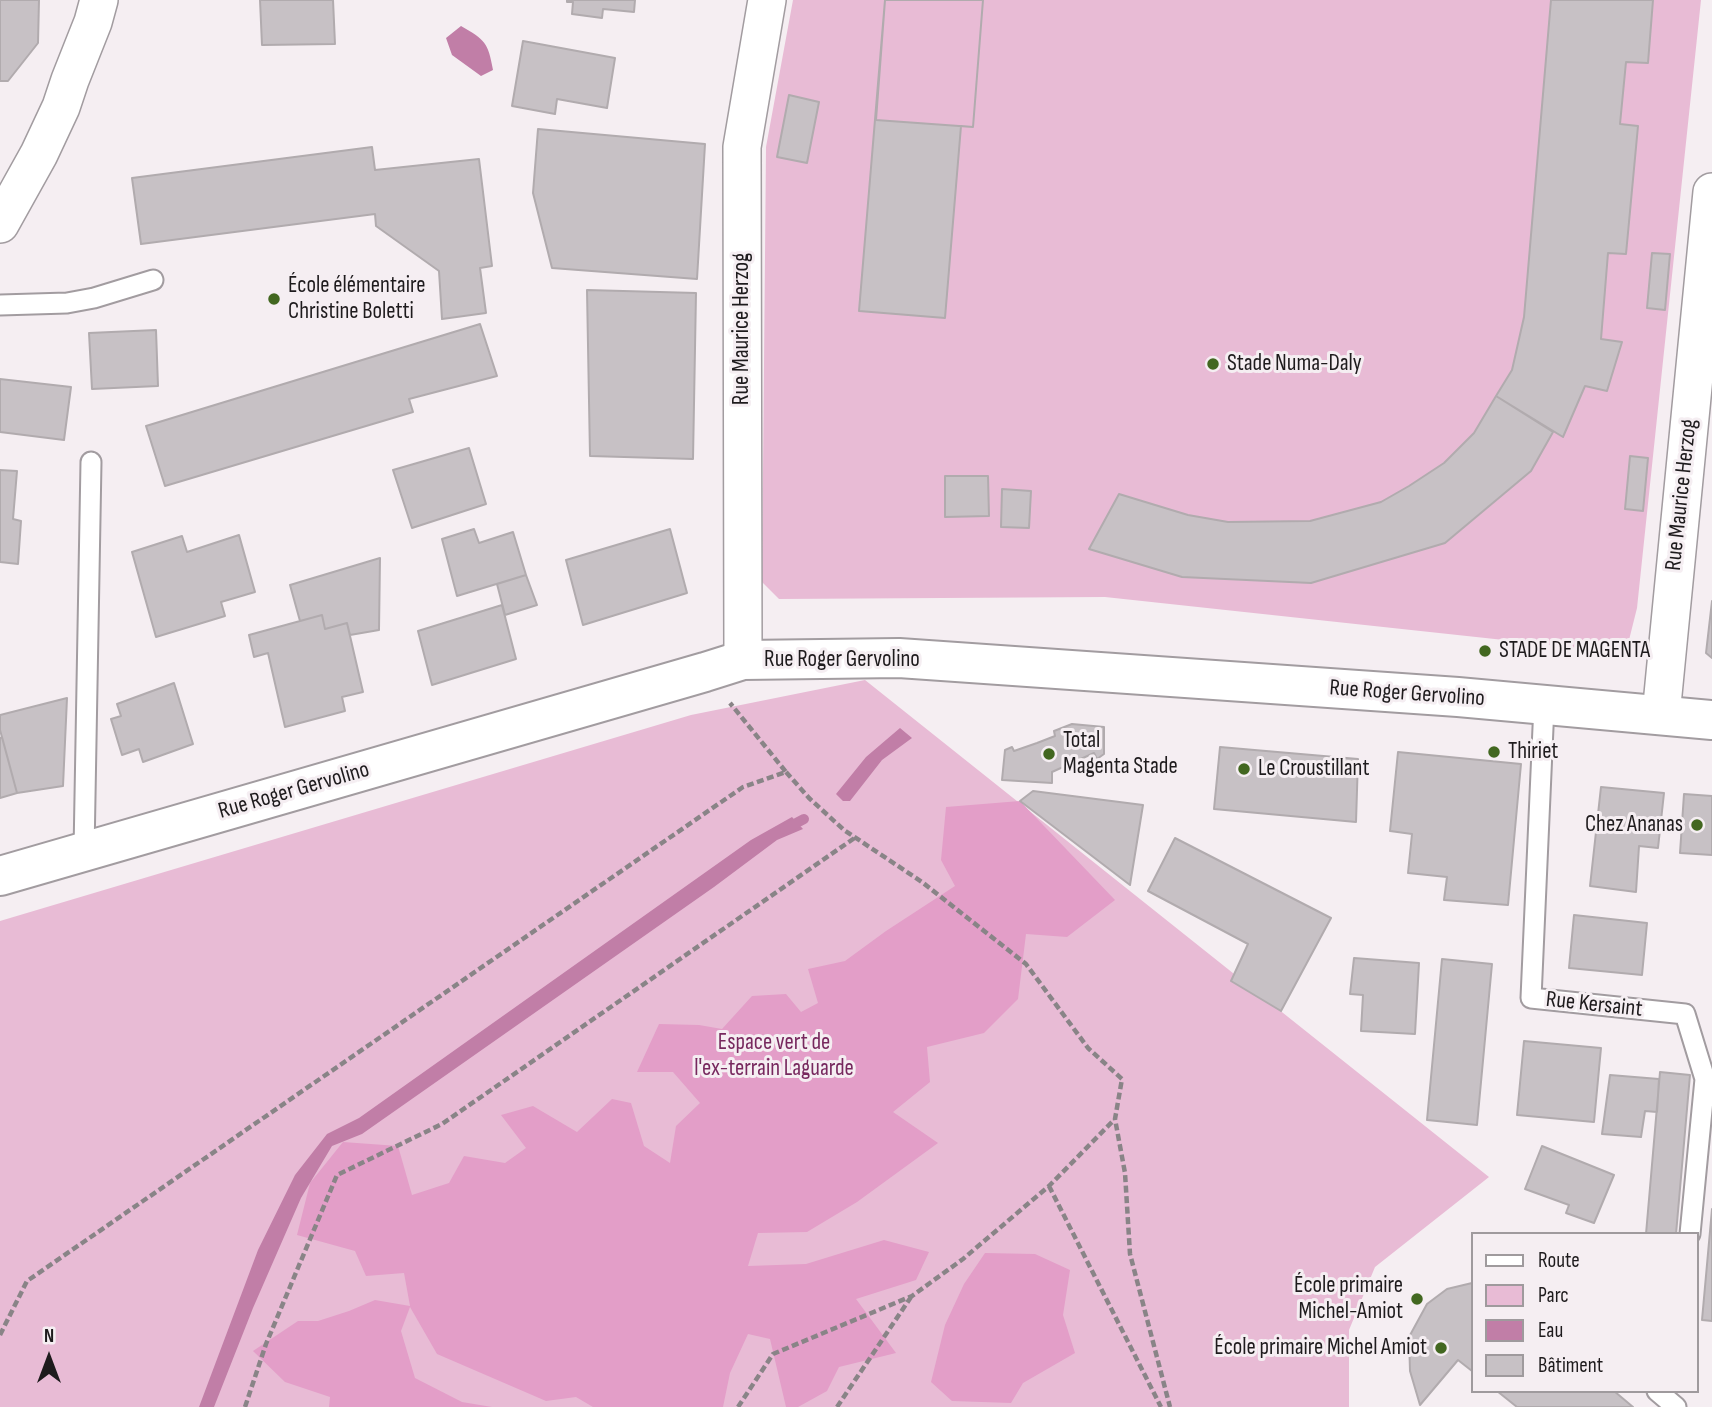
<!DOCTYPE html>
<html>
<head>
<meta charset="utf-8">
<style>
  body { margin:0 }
  #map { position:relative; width:1712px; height:1407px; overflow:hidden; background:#f5eef2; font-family:"Sofia Sans Condensed",sans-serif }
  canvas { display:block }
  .legend { position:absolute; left:1471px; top:1232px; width:228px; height:161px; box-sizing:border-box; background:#f5eef2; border:2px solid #9f9a9d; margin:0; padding:9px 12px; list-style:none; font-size:21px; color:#1e1b1d }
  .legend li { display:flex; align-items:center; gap:14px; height:35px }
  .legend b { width:35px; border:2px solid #9f9a9d }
  .north { position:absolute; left:14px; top:1323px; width:70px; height:70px; -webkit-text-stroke:5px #f5eef2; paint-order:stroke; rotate:0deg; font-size:19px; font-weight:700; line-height:28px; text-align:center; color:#1e1b1d }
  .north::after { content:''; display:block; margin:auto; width:24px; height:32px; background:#1e1b1d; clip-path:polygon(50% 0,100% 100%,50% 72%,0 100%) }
</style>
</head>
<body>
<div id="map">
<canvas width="1712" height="1407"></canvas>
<ul class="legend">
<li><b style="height:9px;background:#fff"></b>Route</li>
<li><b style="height:19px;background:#e8bbd5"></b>Parc</li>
<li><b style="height:19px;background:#c17ea7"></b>Eau</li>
<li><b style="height:19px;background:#c7c1c5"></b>Bâtiment</li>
</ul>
<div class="north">N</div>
</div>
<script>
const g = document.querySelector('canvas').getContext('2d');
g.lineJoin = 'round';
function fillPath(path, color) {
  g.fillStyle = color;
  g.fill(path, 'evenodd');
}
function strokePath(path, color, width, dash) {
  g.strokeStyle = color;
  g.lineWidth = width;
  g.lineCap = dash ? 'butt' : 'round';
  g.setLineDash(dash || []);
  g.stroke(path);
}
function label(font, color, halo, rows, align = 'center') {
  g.font = font + ' "Sofia Sans Condensed",sans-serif';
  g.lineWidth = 6;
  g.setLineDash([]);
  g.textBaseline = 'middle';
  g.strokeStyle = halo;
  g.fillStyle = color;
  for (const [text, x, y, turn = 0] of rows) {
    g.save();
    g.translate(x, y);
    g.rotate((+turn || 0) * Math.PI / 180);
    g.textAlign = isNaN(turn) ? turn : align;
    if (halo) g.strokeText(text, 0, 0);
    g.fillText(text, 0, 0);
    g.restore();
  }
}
fillPath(new Path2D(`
  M793,0H1701L1637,608L1629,640L1606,651L1105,597L779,599L762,582L766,147Z
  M865,680L1489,1177L1375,1267L1349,1330V1407H0V921L691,715Z`), '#e8bbd5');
fillPath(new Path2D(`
  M1020,801L1115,900L1067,937L1026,934L1018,999L984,1033L927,1047L930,1082L893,1112L938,1143L857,1202L807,1232L758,1233L748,1266L806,1264L884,1240L929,1252L916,1280L856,1299L896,1353L839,1367L827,1391L798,1407H786L770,1339L748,1334L730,1373L723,1407H593L576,1397L546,1401L437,1354L410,1307L401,1331L415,1378L462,1402L492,1407H329L330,1397L285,1382L253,1351L298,1321H318L349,1311L375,1300L410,1306L404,1273L366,1276L355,1251L297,1235L310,1183L343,1142L398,1146L412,1195L449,1183L464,1156L505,1163L526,1148L501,1115L533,1106L577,1132L612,1099L631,1103L644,1146L670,1163L676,1126L700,1103L673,1072H637L659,1024L699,1025L722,1029L752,996L786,994L801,1012L818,1003L808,969L845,961L886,931L955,886L941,860L946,807Z
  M985,1253L1035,1254L1070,1270L1063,1315L1075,1353L1023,1383L1011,1403L952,1401L931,1382L945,1325L964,1284Z`), '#e39ec8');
fillPath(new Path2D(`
  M461,26C485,40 488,42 493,70L481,76L452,55L446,38Z
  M900,728L912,738L882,760L850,801H843L836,794L866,757Z
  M792,817L803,829L777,840L714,887L362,1134L332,1146L301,1198L253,1308L214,1407H199L258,1250L295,1175L327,1134L359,1118L751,840Z`), '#c17ea7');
strokePath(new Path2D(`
  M785,829L804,819`), '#c17ea7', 10);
const building = new Path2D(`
  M0,0H39L38,43L8,81H0Z
  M260,0H333L335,44L262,45Z
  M567,0H635L634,12L603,9L602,18L572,14L573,2H567Z
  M885,0H983L973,127L961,126L945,318L859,311Z
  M885,0H983L973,127L876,120Z
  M1551,0H1653L1648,63L1626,62L1620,124L1638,126L1626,254L1608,253L1601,339L1622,342L1607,391L1585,386L1563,437L1496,396L1512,370L1524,317Z
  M523,41L615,58L607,108L557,99L555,114L512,106Z
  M789,95L819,102L807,163L777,157Z
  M538,129L705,144L697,279L552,268L533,193Z
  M372,147L375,170L479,159L492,266L480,268L486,313L442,319L439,271L376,226L375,214L141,244L132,178Z
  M1652,253L1670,254L1665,310L1647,308Z
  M587,290L696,293L693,459L590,456Z
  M480,324L497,376L409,399L413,412L165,486L146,426Z
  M156,330L158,386L92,389L89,333Z
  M0,379L71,387L64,440L0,432Z
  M1496,396L1553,432L1531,471L1445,543L1311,583L1182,577L1089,549L1119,494L1188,515L1228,522L1310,521L1381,502L1409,486L1444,463L1474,433Z
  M469,448L486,504L412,528L393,470Z
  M1630,456L1648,458L1643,511L1625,509Z
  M0,470L17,471L13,519L21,521L18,564L0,562Z
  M945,476H988L989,516L945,517Z
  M1002,489L1031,491L1029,528L1001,527Z
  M474,529L479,543L513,532L526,575L457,596L442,539Z
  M670,529L687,593L583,625L566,560Z
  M239,535L255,592L221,602L225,616L156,637L132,552L182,536L187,552Z
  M380,558L379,630L350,635L347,623L325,629L322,615L300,621L290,585Z
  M526,575L537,605L505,615L497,584Z
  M1712,601V658L1706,653Z
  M502,605L516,659L432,685L418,631Z
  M322,615L325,629L347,623L363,692L342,697L345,711L285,727L268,653L254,657L249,635Z
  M174,683L193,744L143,762L139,749L122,755L111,719L121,716L117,704Z
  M67,698L63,786L17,793L0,730V715Z
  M1072,724L1104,727V754L1097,759L1094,753L1052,772V783L1002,780L1005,750L1012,747L1014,751L1037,743L1055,736L1054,731Z
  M2,737L17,793L0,798V738Z
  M1220,747L1358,759L1356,822L1214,809Z
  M1398,752L1521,764L1508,905L1444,900L1447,877L1408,873L1412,834L1390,831Z
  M1601,787L1664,793L1658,848L1639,846L1636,892L1590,886Z
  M1033,791L1143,805L1130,885L1020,801Z
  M1684,794L1712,796V855L1680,853Z
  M1175,838L1331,918L1281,1011L1231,981L1248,944L1148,891Z
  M1574,915L1647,923L1642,975L1569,968Z
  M1354,958L1419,963L1415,1034L1361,1031L1363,995L1350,994Z
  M1442,959L1492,964L1477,1125L1427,1120Z
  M1524,1041L1601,1048L1594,1122L1517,1115Z
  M1660,1072L1690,1075L1676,1234H1646Z
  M1610,1075L1659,1079L1657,1112L1645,1111L1641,1137L1602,1134Z
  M1542,1146L1614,1175L1594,1223L1566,1213L1569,1205L1525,1189Z
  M1712,1209V1321L1702,1320Z
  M1472,1283V1371L1458,1360L1420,1405L1410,1371L1409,1337L1427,1304L1447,1289Z
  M1497,1391H1614L1633,1407H1517Z`);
fillPath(building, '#c7c1c5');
strokePath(building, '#b1abae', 2);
const service = new Path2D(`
  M0,305L67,303L94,298L153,280
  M1544,705L1531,998L1685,1014L1705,1079L1690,1234
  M84,852L91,462
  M1657,1391L1676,1407`);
const minor = new Path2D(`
  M0,224L39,154L61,107L70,80L93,22L99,0
  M743,660L742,147L767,0
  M1661,715L1712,192`);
const primary = new Path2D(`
  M0,876L705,672L743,660L899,658L1458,697L1712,720`);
strokePath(service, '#a29ca0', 23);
strokePath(minor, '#a29ca0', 40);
strokePath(primary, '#a29ca0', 42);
strokePath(new Path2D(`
  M786,772L809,798L844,830L922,882L1026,964L1088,1048L1122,1079L1115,1119L1125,1173L1130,1254L1170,1407
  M1049,1186L1161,1407
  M0,1335L27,1281L743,787L786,772L730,703
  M245,1407L266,1344L337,1175L442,1124L856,837
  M738,1407L773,1354L912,1296L963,1259L1049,1186L1114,1120
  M837,1407L911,1297`), '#898487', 4.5, [7, 3.5]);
strokePath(service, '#fff', 19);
strokePath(minor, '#fff', 37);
strokePath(primary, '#fff', 38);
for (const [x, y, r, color] of [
  [274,299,7,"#426720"],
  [1213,364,7,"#426720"],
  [1485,651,7,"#426720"],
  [1494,752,7,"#426720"],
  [1049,754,7,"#426720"],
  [1244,769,7,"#426720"],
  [1697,825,7,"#426720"],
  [1417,1299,7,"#426720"],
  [1441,1348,7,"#426720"]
]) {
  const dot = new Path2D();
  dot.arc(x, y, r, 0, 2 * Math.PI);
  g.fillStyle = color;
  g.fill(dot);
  strokePath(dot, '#f5eef2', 2.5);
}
label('23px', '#1e1b1d', '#f5eef2', [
  ["École élémentaire",288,286],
  ["Christine Boletti",288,312],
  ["Stade Numa-Daly",1227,364],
  ["STADE DE MAGENTA",1499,651],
  ["Total",1063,741],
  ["Magenta Stade",1063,767],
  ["Thiriet",1508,752],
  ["Le Croustillant",1258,769],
  ["Chez Ananas",1683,825,"right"],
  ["École primaire",1403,1286,"right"],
  ["Michel-Amiot",1403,1312,"right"],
  ["École primaire Michel Amiot",1427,1348,"right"]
], 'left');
label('23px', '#1e1b1d', '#f5eef2', [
  ["Rue Maurice Herzog",742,329,-90],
  ["Rue Maurice Herzog",1682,495,-84],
  ["Rue Roger Gervolino",842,660],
  ["Rue Roger Gervolino",1407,694,4],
  ["Rue Roger Gervolino",294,791,-16],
  ["Rue Kersaint",1594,1005,6]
]);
label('23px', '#77285e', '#f5eef2', [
  ["Espace vert de",774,1043],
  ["l'ex-terrain Laguarde",774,1069]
]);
</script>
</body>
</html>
